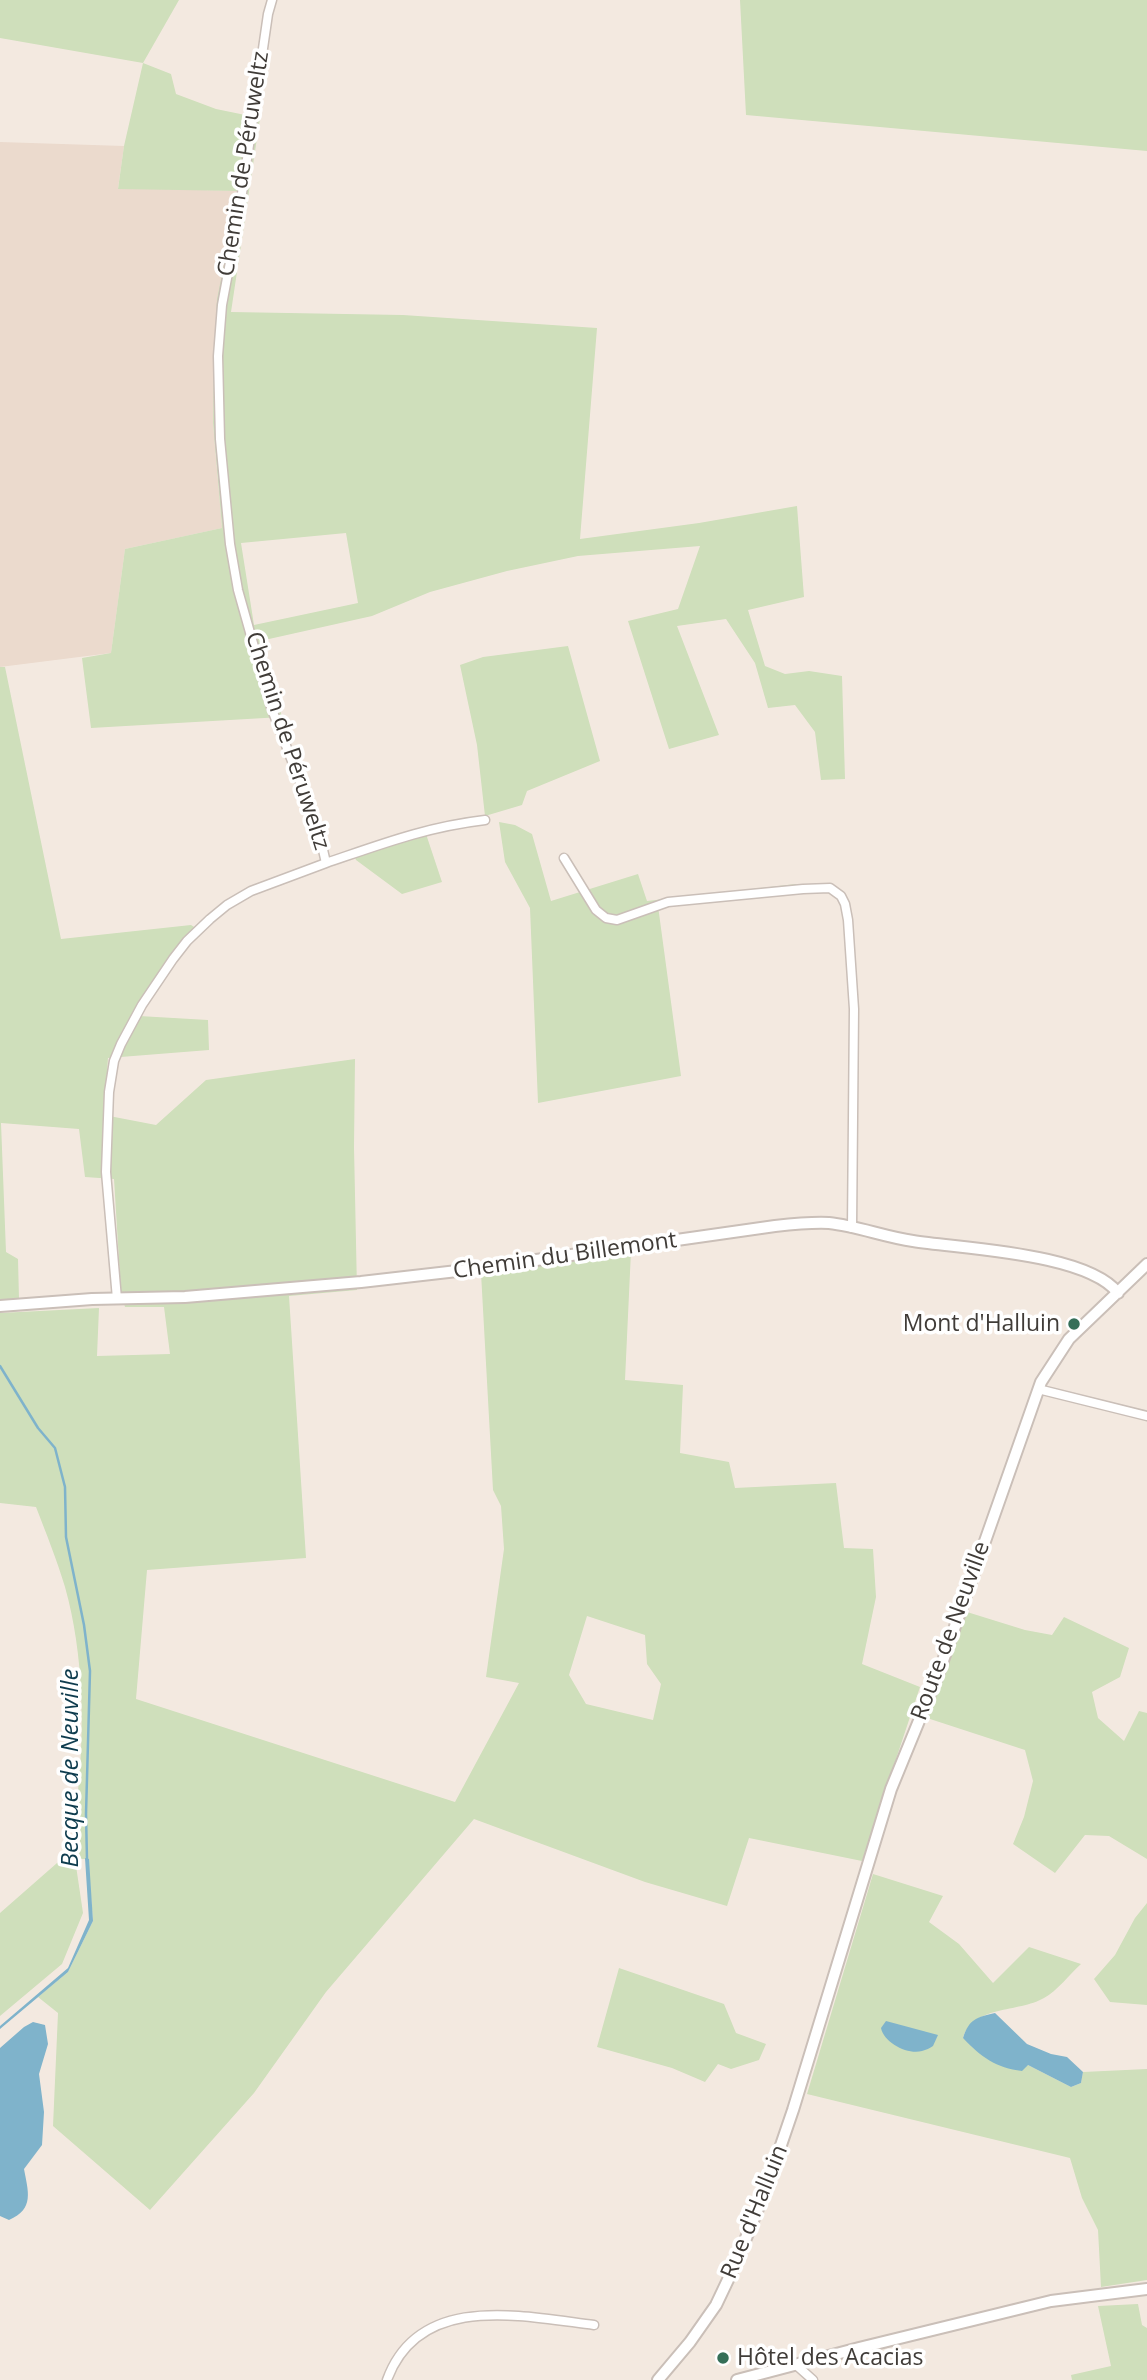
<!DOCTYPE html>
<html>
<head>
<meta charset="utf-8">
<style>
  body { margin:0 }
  canvas { display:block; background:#f3e9e0 }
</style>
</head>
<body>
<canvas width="1147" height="2380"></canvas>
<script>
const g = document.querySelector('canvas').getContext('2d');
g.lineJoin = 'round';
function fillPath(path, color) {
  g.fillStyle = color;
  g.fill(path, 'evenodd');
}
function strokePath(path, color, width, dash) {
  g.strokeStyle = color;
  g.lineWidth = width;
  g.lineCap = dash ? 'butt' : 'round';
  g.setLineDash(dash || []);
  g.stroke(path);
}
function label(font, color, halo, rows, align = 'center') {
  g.font = font + ' "Open Sans",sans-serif';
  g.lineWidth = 7;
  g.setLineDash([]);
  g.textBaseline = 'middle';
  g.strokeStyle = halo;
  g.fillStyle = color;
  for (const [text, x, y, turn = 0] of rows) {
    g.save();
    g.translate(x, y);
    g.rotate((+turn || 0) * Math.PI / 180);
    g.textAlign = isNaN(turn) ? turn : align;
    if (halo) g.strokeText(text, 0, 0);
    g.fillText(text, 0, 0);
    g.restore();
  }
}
fillPath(new Path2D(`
  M0,142L124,146L118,188L240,191L230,250H227L216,314L213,423L222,528L125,549L111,653L0,667Z`), '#ebdacd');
fillPath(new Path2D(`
  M0,0H179L143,63L171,74L176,94L216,109L260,118L231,312L403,315L597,328L580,539L699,523L797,506L804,597L748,610L765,666L785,674L809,671L842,676L845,779L821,780L815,732L795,705L768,708L755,663L726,619L677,626L719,735L669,749L628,621L678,609L700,546L578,556L507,571L430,592L372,616L260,641L282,717L91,728L82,658L111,653L125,549L222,528L213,423L214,361L217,299L227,249H230L239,191L118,189L124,146L143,63L0,38ZM346,533L358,603L254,625L241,543Z
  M740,0H1147V151L746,115Z
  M568,646L600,761L527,791L522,805L485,816L477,745L460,665L483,657Z
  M0,667H5L61,939L191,925L202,932L189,944L139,1016L208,1020L209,1050L108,1058L104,1115L156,1125L206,1080L355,1059L354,1147L357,1290L289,1296L306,1558L147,1570L136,1699L455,1802L519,1683L486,1677L504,1549L501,1506L493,1490L481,1273L631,1251L625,1380L683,1385L680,1453L729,1462L735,1488L836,1483L844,1548L873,1549L876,1597L862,1664L920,1687L862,1861L749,1838L727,1906L645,1882L474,1819L326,1992L254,2093L150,2210L53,2126L58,2013L38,1997L68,1972L93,1921L88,1859H75L83,1913L62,1964L0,2016V1913L65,1856C76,1841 75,1819 77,1800C85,1731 84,1655 65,1587C57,1560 46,1533 36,1507L0,1503V1313L99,1308L97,1356L170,1354L164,1307H125L121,1293L114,1179L85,1177L79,1129L1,1123L6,1252L18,1259L19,1299L0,1301ZM587,1616L645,1635L647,1664L661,1684L653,1720L586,1704L569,1675Z
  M499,822L515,825L532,834L551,901L638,874L647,901L796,884L799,893L658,906L681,1076L538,1103L530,908L505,862Z
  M424,828L442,882L402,894L356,860L352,850Z
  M967,1612L1025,1630L1052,1635L1064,1617L1129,1648L1120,1677L1092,1692L1098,1718L1124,1741L1139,1711L1147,1713V1859L1109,1836L1085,1835L1055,1873L1013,1844L1024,1817L1033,1781L1025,1750L927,1718Z
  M873,1874L943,1896L929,1922L959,1944L993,1983L1029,1947L1081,1964C1070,1974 1057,1991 1044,1998C1018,2013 973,2005 963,2038L1028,2065L1071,2087L1081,2083L1083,2072L1147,2069V2280L1101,2287L1098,2230L1082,2198L1070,2158L807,2094Z
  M1147,1903V2005L1110,2002L1094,1979L1115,1955L1135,1918Z
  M619,1968L724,2004L736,2033L766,2044L759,2060L731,2069L718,2064L705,2082L672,2068L597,2047Z
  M1138,2304L1142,2325L1147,2328V2380H1072L1071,2375L1111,2366L1098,2306Z`), '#cfdfbb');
fillPath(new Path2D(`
  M85,1858L89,1859L93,1921L68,1972L0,2029V2026L68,1968L89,1920Z
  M995,2013L1027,2044L1051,2054L1067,2057L1083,2072L1081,2083L1071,2087L1028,2065L1022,2071C996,2068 981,2057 963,2038C969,2019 977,2017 995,2013Z
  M886,2021L938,2035L933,2046C930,2048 926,2050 922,2051C908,2055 884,2043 881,2028Z
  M33,2022L45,2025L48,2044L39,2074L44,2112L42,2145L24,2169C28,2191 35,2209 9,2220L0,2216V2048L24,2027Z`), '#7fb3cb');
strokePath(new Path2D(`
  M0,1366L38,1428L55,1448L65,1487L66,1537L84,1625L90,1671L86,1814L87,1860`), '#7fb3cb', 2.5);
const street = new Path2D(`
  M564,858L596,910L606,918L617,920L668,902L803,889L830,888L841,896L845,904L848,920L854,1009L852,1228
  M326,863C382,844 426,827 485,820
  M117,1299L106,1172L109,1092L114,1061L121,1044L142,1005L173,959L187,941L210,919L227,905L251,891L326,863L318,828L271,707L238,590L230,544L220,439L218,356L222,305L239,214L268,14L272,0
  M1038,1389L1147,1416
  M795,2364L813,2380
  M387,2380C419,2292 522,2316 594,2325`);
const secondary = new Path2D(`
  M0,1306L92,1299L185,1297L361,1282L466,1270L775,1226C793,1224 811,1222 829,1223C857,1226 885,1237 913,1241C963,1249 1087,1253 1118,1293
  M658,2380L690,2342L716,2305L735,2265L766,2189L793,2110L891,1789L939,1672L1041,1382L1069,1339L1147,1264
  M737,2380L859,2348L1051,2301L1147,2289`);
strokePath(street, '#cabfb8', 11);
strokePath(secondary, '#cabfb8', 14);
strokePath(street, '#fff', 8);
strokePath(secondary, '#fff', 10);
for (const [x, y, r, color] of [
  [1074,1324,7,"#356f58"],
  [723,2358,7,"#356f58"]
]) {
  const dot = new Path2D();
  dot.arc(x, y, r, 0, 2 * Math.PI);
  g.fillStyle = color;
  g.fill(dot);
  strokePath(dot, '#fff', 2.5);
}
label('23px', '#403c38', '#fff', [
  ["Chemin de Péruweltz",244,164,-81],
  ["Chemin de Péruweltz",287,741,72],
  ["Chemin du Billemont",565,1256,-8],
  ["Route de Neuville",951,1631,-70],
  ["Rue d'Halluin",755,2212,-68]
]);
label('23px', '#403c38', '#fff', [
  ["Mont d'Halluin",1060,1324],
  ["Hôtel des Acacias",737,2358,"left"]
], 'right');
label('italic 24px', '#0e3c4e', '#fff', [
  ["Becque de Neuville",71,1768,-90]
]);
</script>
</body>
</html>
